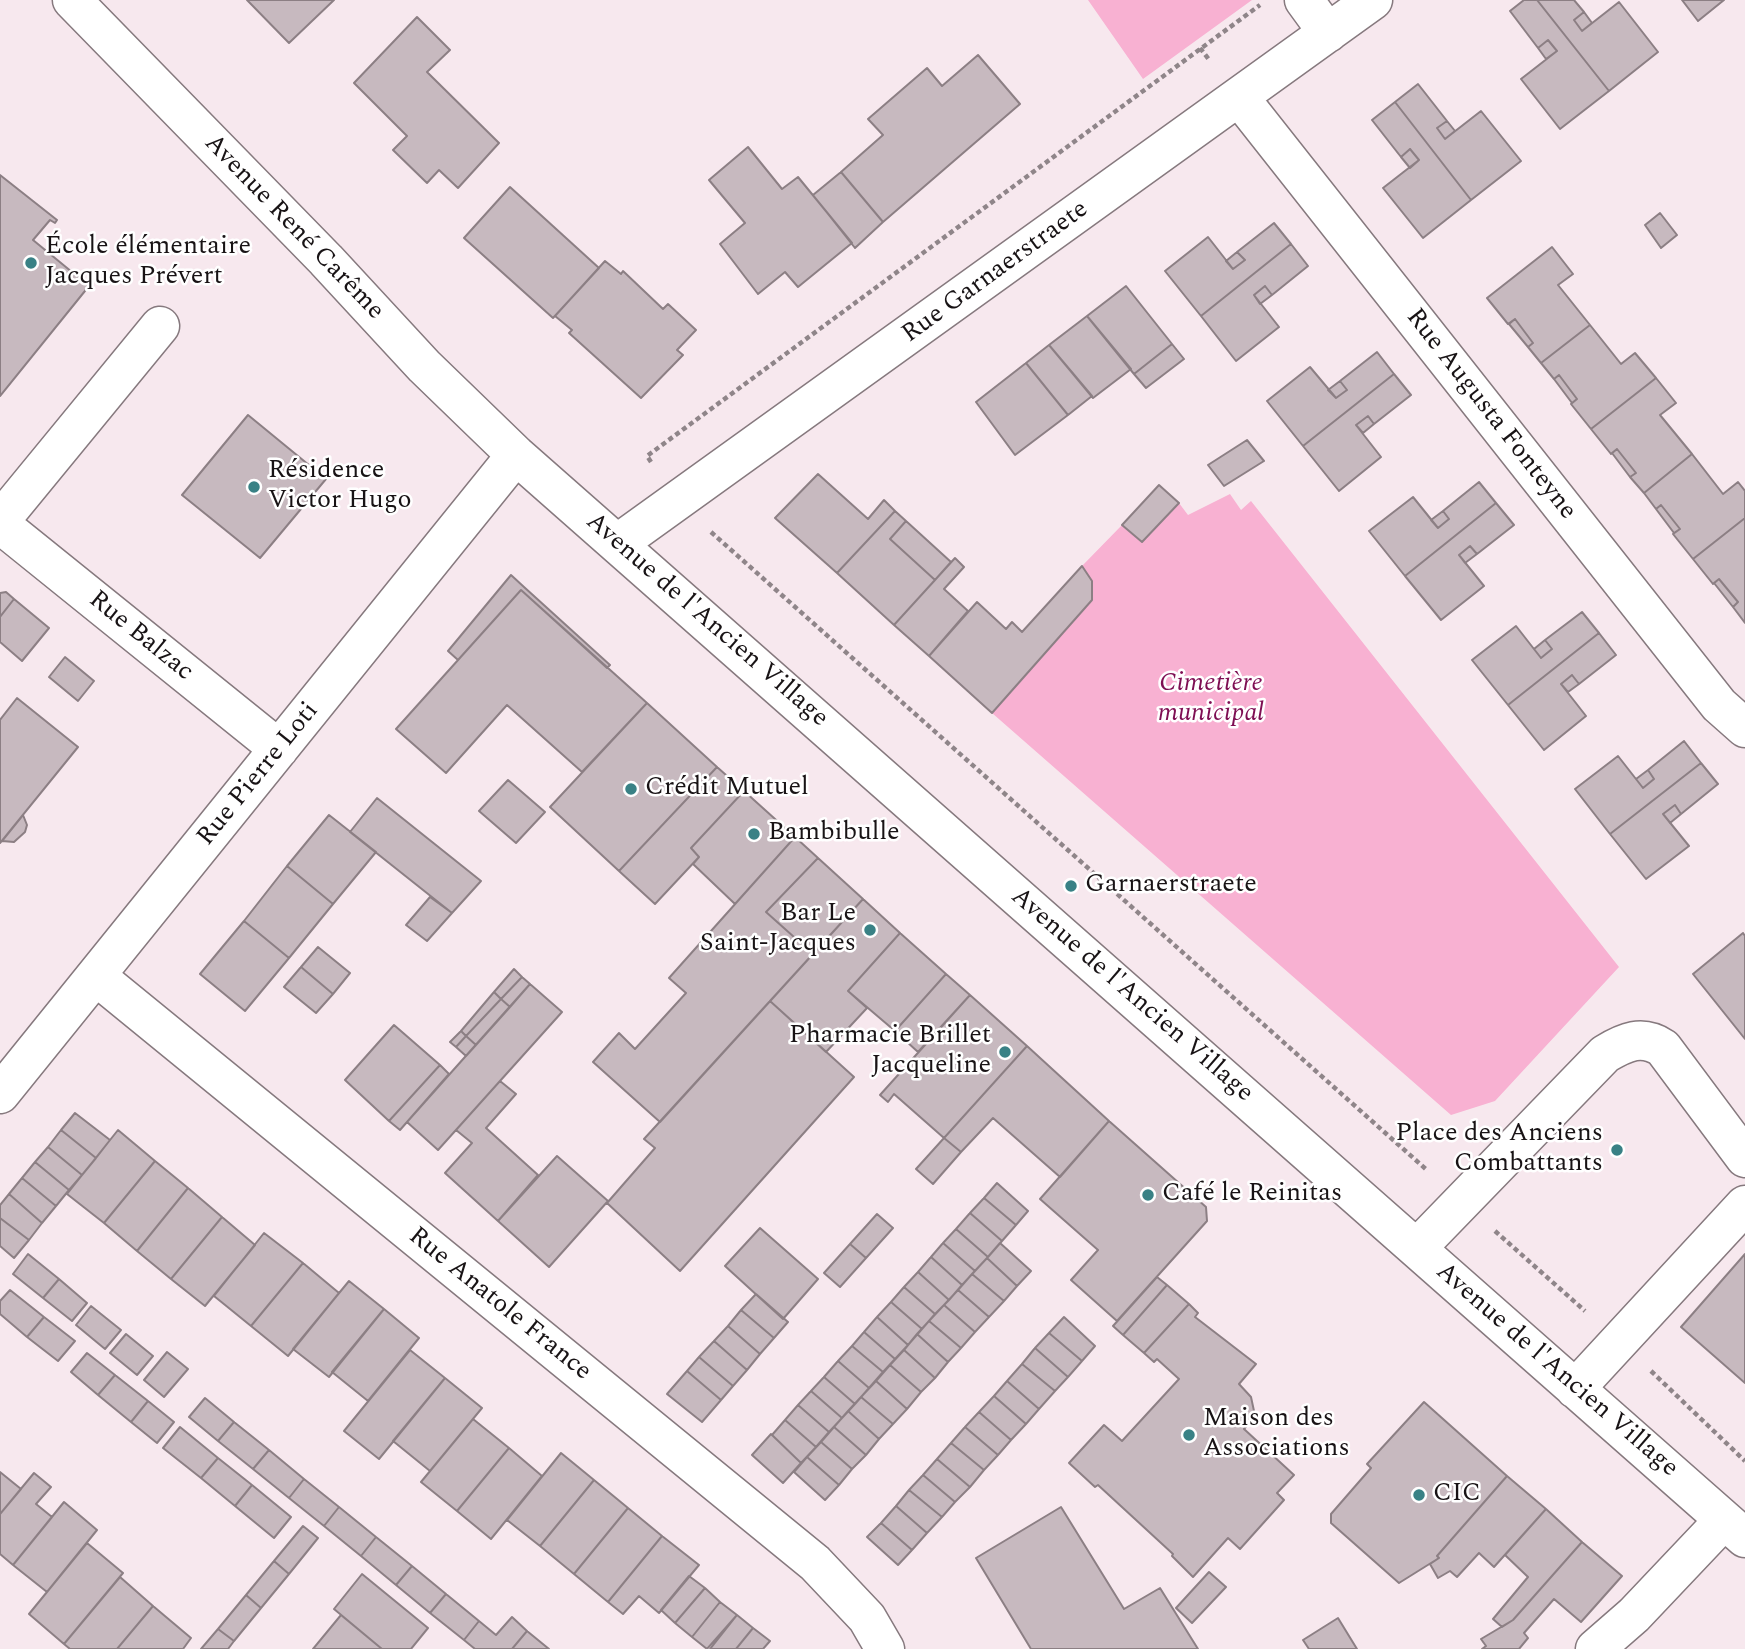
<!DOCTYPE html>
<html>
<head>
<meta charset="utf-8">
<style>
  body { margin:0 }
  canvas { display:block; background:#f7e8ee }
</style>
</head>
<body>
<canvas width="1745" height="1649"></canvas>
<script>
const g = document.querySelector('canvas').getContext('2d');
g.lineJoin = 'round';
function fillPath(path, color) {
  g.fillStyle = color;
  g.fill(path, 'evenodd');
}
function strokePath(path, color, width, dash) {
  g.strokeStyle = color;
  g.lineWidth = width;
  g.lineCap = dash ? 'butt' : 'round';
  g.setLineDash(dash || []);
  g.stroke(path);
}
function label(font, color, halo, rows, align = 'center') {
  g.font = font + ' Spectral,serif';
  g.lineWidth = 5;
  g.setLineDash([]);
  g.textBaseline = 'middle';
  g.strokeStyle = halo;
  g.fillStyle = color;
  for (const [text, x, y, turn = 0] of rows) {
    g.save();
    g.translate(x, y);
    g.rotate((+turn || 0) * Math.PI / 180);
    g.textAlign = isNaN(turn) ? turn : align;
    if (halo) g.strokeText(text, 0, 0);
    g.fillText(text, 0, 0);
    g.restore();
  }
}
fillPath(new Path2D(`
  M1088,0H1252L1143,79Z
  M1230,494L1241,510L1251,501L1619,967L1495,1101L1451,1115L992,713L1092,600V581L1082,566L1122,525L1142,542L1179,503L1188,515Z`), '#f8b1d2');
const building = new Path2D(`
  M247,0H334L289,43Z
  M1524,0H1537L1609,91L1560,129L1521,79L1557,51L1548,40L1538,48L1510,11Z
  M1537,0H1574L1584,12L1574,20L1582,31L1619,2L1658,52L1609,91Z
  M1682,0H1724L1698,21Z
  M1584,12L1592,23L1582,31L1574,20Z
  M417,17L450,50L427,72L499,143L458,188L439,170L427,183L393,150L407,136L354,83Z
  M1548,40L1557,51L1546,59L1538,48Z
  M978,55L1020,104L883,222L841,172L883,135L868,119L927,68L942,86Z
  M1418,84L1447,121L1437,128L1445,139L1481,111L1521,161L1471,200L1395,102Z
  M1395,102L1471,200L1423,238L1383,188L1419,160L1410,149L1401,157L1372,120Z
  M1447,121L1455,131L1445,139L1437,128Z
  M748,147L782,189L798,177L852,243L798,287L785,272L758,294L720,244L745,223L709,180Z
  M1410,149L1419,160L1410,168L1401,157Z
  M841,172L883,222L855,248L813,195Z
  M0,175L57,220L55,223L50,220L33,240L89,286L0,396Z
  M510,187L599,268L553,318L464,238Z
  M1660,213L1677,235L1661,248L1645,225Z
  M1274,223L1291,244L1201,316L1165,271L1208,237L1233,269L1245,260L1237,252Z
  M1291,244L1308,266L1272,295L1265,286L1254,295L1279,327L1236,361L1201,316Z
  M1552,247L1573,274L1558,285L1590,325L1541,363L1528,347L1533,343L1515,319L1508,324L1487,298Z
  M1237,252L1245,260L1233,269L1226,261Z
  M605,261L621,274L623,271L663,309L668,304L696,330L677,350L683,355L641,398L569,333L572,330L555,316Z
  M1126,286L1172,344L1134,374L1087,316Z
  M1265,286L1272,295L1260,304L1254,295Z
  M1087,316L1131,369L1093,398L1049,345Z
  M1515,319L1533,343L1528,347L1509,324Z
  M1590,325L1621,364L1635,353L1656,378L1591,429L1571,404L1577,399L1559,375L1554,379L1541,363Z
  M1172,344L1184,359L1146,388L1134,374Z
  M1049,345L1092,396L1068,415L1026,363Z
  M1377,352L1394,374L1303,446L1267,401L1310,367L1336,398L1347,390L1340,381Z
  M1026,363L1068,415L1015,455L976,402Z
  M1394,374L1411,395L1374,424L1368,416L1356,425L1381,457L1339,491L1303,446Z
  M1559,375L1577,399L1572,403L1554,379Z
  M1656,378L1676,403L1660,415L1692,454L1644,493L1630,477L1636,473L1617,449L1611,454L1591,429Z
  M1340,381L1347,390L1336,398L1328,390Z
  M248,415L326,479L260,558L182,495Z
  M1368,416L1374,424L1363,433L1356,425Z
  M1247,440L1264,461L1224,486L1208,465Z
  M1617,449L1636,473L1630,477L1612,453Z
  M1692,454L1723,494L1738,482L1745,491V518L1693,559L1673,534L1680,529L1661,505L1656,509L1644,493Z
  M818,474L868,519L884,500L895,511L837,573L775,518Z
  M1479,482L1496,503L1405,576L1369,531L1413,497L1438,528L1449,519L1443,511Z
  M1159,485L1179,503L1142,542L1122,525Z
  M1496,503L1514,525L1477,554L1470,546L1459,555L1484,586L1441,620L1405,576Z
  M1661,505L1680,529L1674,533L1656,509Z
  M895,511L906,521L890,539L935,580L894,625L837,573Z
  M1443,511L1449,519L1438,528L1431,520Z
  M1745,518V623L1733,607L1738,602L1719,579L1713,584L1693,559Z
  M906,521L951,562L935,580L890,539Z
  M1470,546L1477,554L1465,563L1459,555Z
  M955,558L964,567L944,589L968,611L929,656L894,625Z
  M1082,566L1092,581V600L992,713L929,656L977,602L1006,629L1012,622L1022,632Z
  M511,575L524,587L610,665L607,668L521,590L458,660L448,651Z
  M1719,579L1738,602L1733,607L1714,583Z
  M521,590L647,703L582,772L507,705L446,773L396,729Z
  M6,592L14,599L0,617V593Z
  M14,599L49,628L22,661L0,642V617Z
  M1582,612L1599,633L1508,705L1472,660L1516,626L1541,658L1552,649L1545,640Z
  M1599,633L1616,655L1579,684L1572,675L1561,684L1586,716L1544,750L1508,705Z
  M1545,640L1552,649L1541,658L1534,649Z
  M65,657L94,681L78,701L49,677Z
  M1572,675L1579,684L1568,692L1561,684Z
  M17,698L78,747L0,843V720Z
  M647,703L717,767L619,871L550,807Z
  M1684,741L1701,763L1610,834L1575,789L1618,756L1643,788L1654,779L1648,770Z
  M1701,763L1718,784L1681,814L1675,805L1663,814L1689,846L1646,879L1610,834Z
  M717,767L744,791L691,848L699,857L655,904L619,871Z
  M1648,770L1654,779L1643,788L1636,779Z
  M508,780L545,812L516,843L479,811Z
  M744,791L795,837L735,904L693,864L699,857L691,848Z
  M377,798L481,881L452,913L350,832Z
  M1675,805L1681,814L1670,823L1663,814Z
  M23,815L27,825L25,832L14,842L2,841Z
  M329,815L376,852L333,904L287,866Z
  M795,837L818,858L766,912L813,954L660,1122L593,1062L619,1033L635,1049L686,993L669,978Z
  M818,858L863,899L813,954L766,912Z
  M287,866L333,904L289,958L244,921Z
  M430,897L452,913L427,941L406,925Z
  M863,899L900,933L848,991L867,1008L826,1052L770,1001Z
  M244,921L289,958L245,1011L200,974Z
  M900,933L946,974L895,1031L848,991Z
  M1743,933L1745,936V1039L1693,974Z
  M318,947L350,973L333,994L301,967Z
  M301,967L333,994L316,1013L284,987Z
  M514,969L522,977L501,999L494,992Z
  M946,974L970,995L918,1052L895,1031Z
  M522,977L530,984L510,1007L501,999Z
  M530,984L562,1012L438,1150L407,1122Z
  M494,992L501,999L466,1036L461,1031Z
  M970,995L1027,1046L944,1138L894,1094L888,1102L880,1095Z
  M501,999L510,1007L476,1045L466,1036Z
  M770,1001L854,1077L680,1271L607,1203L655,1148L644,1139Z
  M394,1025L440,1065L389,1121L345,1080Z
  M461,1031L466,1036L456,1047L450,1042Z
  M466,1036L476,1045L466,1056L456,1047Z
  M1027,1046L1109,1121L1060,1177L993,1118L961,1152L944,1138Z
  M440,1065L449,1074L400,1130L389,1121Z
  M500,1081L516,1094L486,1128L538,1175L498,1221L445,1173L472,1143L456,1130Z
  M75,1113L110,1140L96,1158L61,1130Z
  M1109,1121L1206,1207L1207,1221L1117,1321L1071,1280L1098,1250L1040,1199Z
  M61,1130L96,1158L82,1175L48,1147Z
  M118,1130L155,1161L104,1223L67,1194Z
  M944,1138L961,1152L933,1184L916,1169Z
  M48,1147L82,1175L69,1190L35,1162Z
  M557,1156L608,1201L549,1267L498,1221Z
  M155,1161L188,1188L137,1251L104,1223Z
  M35,1162L69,1190L56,1206L22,1178Z
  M22,1178L56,1206L42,1223L9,1194Z
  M997,1183L1028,1211L1016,1225L984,1198Z
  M188,1188L222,1217L171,1279L137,1251Z
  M9,1194L42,1223L29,1240L0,1218V1205Z
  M984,1198L1016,1225L1002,1241L970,1213Z
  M970,1213L1002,1241L988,1257L956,1229Z
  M877,1214L893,1228L866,1258L850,1244Z
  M222,1217L255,1245L205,1306L171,1279Z
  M0,1218L29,1240L14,1258L0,1246Z
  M760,1228L818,1279L783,1319L725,1266Z
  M956,1229L988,1257L975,1271L943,1243Z
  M264,1233L303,1263L251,1326L214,1296Z
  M943,1243L975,1271L962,1285L931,1257Z
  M1000,1243L1031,1271L1017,1286L987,1258Z
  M850,1244L866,1258L840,1287L824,1273Z
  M28,1254L59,1279L43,1298L13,1274Z
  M1745,1254V1383L1681,1327Z
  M931,1257L962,1285L949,1300L918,1272Z
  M987,1258L1017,1286L1004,1301L972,1274Z
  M303,1263L339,1293L288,1356L251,1326Z
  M918,1272L949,1300L935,1314L904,1287Z
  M972,1274L1004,1301L989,1317L958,1290Z
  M1157,1277L1167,1285L1123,1335L1113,1326Z
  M59,1279L87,1303L72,1321L43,1298Z
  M349,1281L384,1309L329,1377L293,1349Z
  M1167,1285L1189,1304L1144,1353L1123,1335Z
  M904,1287L935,1314L922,1329L891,1302Z
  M10,1290L44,1317L27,1337L0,1314V1301Z
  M958,1290L989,1317L975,1332L944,1305Z
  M756,1294L788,1322L774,1338L741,1310Z
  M891,1302L922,1329L908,1345L877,1317Z
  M1189,1304L1198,1313L1195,1317L1256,1364L1239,1384L1251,1397L1254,1411L1253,1419L1244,1429L1294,1475L1277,1493L1284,1500L1240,1549L1228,1538L1193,1577L1172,1556L1173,1554L1098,1485L1095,1487L1069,1463L1104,1425L1122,1441L1179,1379L1157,1359L1154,1362L1144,1353Z
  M944,1305L975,1332L961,1348L929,1321Z
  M91,1306L121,1330L105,1349L76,1325Z
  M384,1309L419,1338L368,1401L332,1372Z
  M741,1310L774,1338L760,1354L728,1326Z
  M44,1317L75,1341L58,1361L27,1337Z
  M877,1317L908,1345L895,1359L864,1332Z
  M1064,1317L1095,1346L1082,1361L1049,1333Z
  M929,1321L961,1348L948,1362L917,1334Z
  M728,1326L760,1354L747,1370L714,1341Z
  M864,1332L895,1359L883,1372L852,1346Z
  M1049,1333L1082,1361L1068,1377L1035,1348Z
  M126,1334L153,1356L137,1375L110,1353Z
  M917,1334L948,1362L935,1378L904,1350Z
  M714,1341L747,1370L733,1386L699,1357Z
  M852,1346L883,1372L869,1388L838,1361Z
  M1035,1348L1068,1377L1055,1391L1022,1364Z
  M410,1350L445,1378L379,1459L344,1431Z
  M904,1350L935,1378L921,1392L890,1365Z
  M167,1352L188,1369L164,1397L144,1380Z
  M87,1353L115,1375L98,1395L71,1372Z
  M699,1357L733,1386L721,1400L687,1371Z
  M838,1361L869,1388L855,1404L824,1377Z
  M1022,1364L1055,1391L1039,1409L1007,1381Z
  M890,1365L921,1392L907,1409L876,1381Z
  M687,1371L721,1400L702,1422L667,1394Z
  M115,1375L148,1401L131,1422L98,1395Z
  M824,1377L855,1404L842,1418L811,1391Z
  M445,1378L482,1408L430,1471L393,1441Z
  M876,1381L907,1409L893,1424L861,1397Z
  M1007,1381L1039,1409L1026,1424L994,1396Z
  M811,1391L842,1418L829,1432L798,1405Z
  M994,1396L1026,1424L1011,1440L979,1412Z
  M861,1397L893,1424L879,1439L848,1411Z
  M205,1398L234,1422L218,1441L189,1417Z
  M148,1401L174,1422L157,1443L131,1422Z
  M1424,1402L1507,1476L1437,1556L1439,1558L1399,1583L1331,1523V1514L1371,1468L1367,1464Z
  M798,1405L829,1432L816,1447L785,1420Z
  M848,1411L879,1439L866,1455L834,1427Z
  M979,1412L1011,1440L998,1455L965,1427Z
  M473,1419L509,1448L457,1511L421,1482Z
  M785,1420L816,1447L801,1463L772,1435Z
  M234,1422L269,1450L253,1469L218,1441Z
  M180,1427L218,1458L201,1478L163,1448Z
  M834,1427L866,1455L852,1469L821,1442Z
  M965,1427L998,1455L984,1470L951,1443Z
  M771,1434L801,1463L783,1483L752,1455Z
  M821,1442L852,1469L839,1485L807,1457Z
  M951,1443L984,1470L970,1487L937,1459Z
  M509,1448L542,1476L491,1539L457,1511Z
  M269,1450L304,1479L289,1498L253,1469Z
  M561,1453L594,1480L540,1546L507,1520Z
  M807,1457L839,1485L825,1500L794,1472Z
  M218,1458L252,1485L235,1506L201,1478Z
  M937,1459L970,1487L955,1502L923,1475Z
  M0,1472L21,1489L0,1514Z
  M34,1473L51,1487L36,1504L52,1517L13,1565L0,1554V1514Z
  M923,1475L955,1502L942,1517L909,1490Z
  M1507,1476L1546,1509L1494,1567L1479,1553L1457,1577L1450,1571L1438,1578L1430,1564L1439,1558L1437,1556Z
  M304,1479L339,1507L324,1526L289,1498Z
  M594,1480L628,1508L574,1574L540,1546Z
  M252,1485L291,1517L274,1538L235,1506Z
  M909,1490L942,1517L927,1533L896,1506Z
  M64,1502L97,1530L47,1592L13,1565Z
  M896,1506L927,1533L912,1550L881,1523Z
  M339,1507L376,1537L361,1556L324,1526Z
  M1061,1507L1124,1609L1160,1588L1198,1649H1031L976,1558Z
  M628,1508L662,1536L608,1602L574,1574Z
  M1546,1509L1582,1542L1513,1620L1502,1627L1493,1619L1528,1577L1505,1555Z
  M881,1523L912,1550L898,1565L867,1537Z
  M303,1526L318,1538L289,1574L274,1561Z
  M662,1536L699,1565L659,1613L639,1596L623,1614L608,1602Z
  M376,1537L412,1566L396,1585L361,1556Z
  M1582,1542L1622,1576L1581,1622L1554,1599L1524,1633L1528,1638L1519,1649H1482L1486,1646L1481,1639L1513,1620Z
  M87,1543L123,1573L64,1644L29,1614Z
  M274,1561L289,1574L261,1608L246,1595Z
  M412,1566L446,1594L430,1613L396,1585Z
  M1209,1572L1226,1587L1192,1623L1176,1608Z
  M362,1574L428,1628L411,1649H382L334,1609Z
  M689,1576L705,1588L675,1623L661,1610Z
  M120,1577L153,1606L117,1649H70L64,1644Z
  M705,1588L720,1602L692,1637L675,1623Z
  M446,1594L479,1621L464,1640L430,1613Z
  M246,1595L261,1608L234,1641L218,1629Z
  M720,1602L737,1615L707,1649L692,1637Z
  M153,1606L191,1638L183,1649H117Z
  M341,1615L382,1649H313Z
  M737,1615L753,1628L736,1649H710Z
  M512,1617L527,1631L512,1649H475L464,1640L479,1621L496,1635Z
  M1338,1618L1357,1649H1309L1303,1640Z
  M753,1628L770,1641L763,1649H736Z
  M218,1629L234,1641L228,1649H201Z
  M527,1631L549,1649H512Z`);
fillPath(building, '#c7b9bf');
strokePath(building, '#8c7f84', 2);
const minor = new Path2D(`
  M72,0L326,260L424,366L516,455L1745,1538
  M1304,0L1328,33
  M1239,97L1719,705L1745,728
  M0,521L160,326
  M0,524L279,749
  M617,544L1373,0
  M96,976L815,1563L867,1618L885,1649
  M0,1094L516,455
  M1417,1248L1605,1054C1625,1042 1642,1034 1663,1048L1745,1158
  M1575,1389L1745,1205
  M1595,1649L1634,1615L1724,1520`);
strokePath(minor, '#86797e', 41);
strokePath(new Path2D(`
  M1200,48L1210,61
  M651,462L647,456L1260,5
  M711,532L1428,1171
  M1495,1231L1585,1311
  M1651,1371L1745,1461`), '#8f8589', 4.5, [5, 3.5]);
strokePath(minor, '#fff', 38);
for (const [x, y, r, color] of [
  [31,263,7,"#398185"],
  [254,487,7,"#398185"],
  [631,789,7,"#398185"],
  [754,834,7,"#398185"],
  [1071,886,7,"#398185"],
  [870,930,7,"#398185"],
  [1005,1052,7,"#398185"],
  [1617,1150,7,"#398185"],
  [1148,1195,7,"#398185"],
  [1189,1435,7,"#398185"],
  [1419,1495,7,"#398185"]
]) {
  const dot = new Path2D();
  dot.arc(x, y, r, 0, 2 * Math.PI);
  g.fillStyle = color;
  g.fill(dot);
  strokePath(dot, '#fff', 2.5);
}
label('26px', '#181315', '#fff', [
  ["Avenue René Carême",293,228,46],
  ["Rue Garnaerstraete",996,273,-36],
  ["Rue Augusta Fonteyne",1490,415,52],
  ["Avenue de l'Ancien Village",706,621,41],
  ["Rue Balzac",140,637,39],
  ["Rue Pierre Loti",259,775,-51],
  ["Avenue de l'Ancien Village",1131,996,41],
  ["Rue Anatole France",499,1305,39],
  ["Avenue de l'Ancien Village",1556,1371,41]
]);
label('26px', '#181315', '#fff', [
  ["École élémentaire",45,248],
  ["Jacques Prévert",45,278],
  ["Résidence",268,472],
  ["Victor Hugo",268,502],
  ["Crédit Mutuel",645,789],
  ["Bambibulle",768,834],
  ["Garnaerstraete",1085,886],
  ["Bar Le",856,915,"right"],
  ["Saint-Jacques",856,945,"right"],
  ["Pharmacie Brillet",991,1037,"right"],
  ["Jacqueline",991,1067,"right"],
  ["Place des Anciens",1603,1135,"right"],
  ["Combattants",1603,1165,"right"],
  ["Café le Reinitas",1162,1195],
  ["Maison des",1203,1420],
  ["Associations",1203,1450],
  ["CIC",1433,1495]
], 'left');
label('italic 26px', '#7e0e53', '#fff', [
  ["Cimetière",1211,685],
  ["municipal",1211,715]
]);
</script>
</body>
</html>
